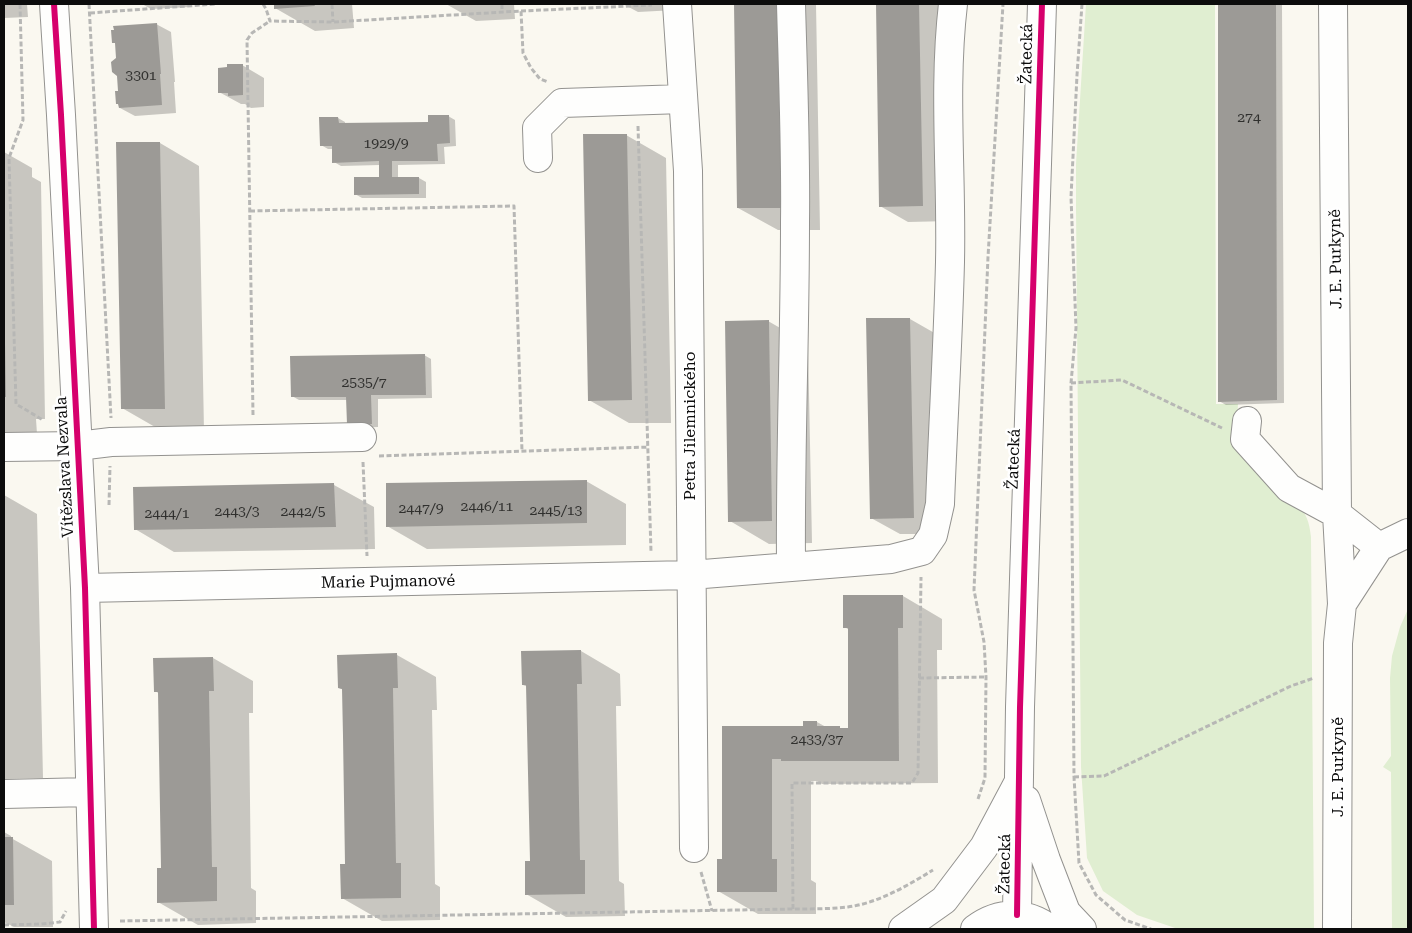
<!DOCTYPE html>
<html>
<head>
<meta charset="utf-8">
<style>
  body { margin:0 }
  #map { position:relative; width:1412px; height:933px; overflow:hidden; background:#faf8f0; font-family:"Roboto Serif",serif }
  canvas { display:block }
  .frame { position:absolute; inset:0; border:5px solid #0c0c0c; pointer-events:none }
</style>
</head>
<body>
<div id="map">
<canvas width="1412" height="933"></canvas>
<div class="frame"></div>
</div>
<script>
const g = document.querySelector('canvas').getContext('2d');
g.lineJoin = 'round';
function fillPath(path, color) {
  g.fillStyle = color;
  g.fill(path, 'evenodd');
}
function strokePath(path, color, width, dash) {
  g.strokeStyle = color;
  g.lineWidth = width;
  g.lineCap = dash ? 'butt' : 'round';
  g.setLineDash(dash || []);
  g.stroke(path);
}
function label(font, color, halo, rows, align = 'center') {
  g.font = font + ' "Roboto Serif",serif';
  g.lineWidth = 5;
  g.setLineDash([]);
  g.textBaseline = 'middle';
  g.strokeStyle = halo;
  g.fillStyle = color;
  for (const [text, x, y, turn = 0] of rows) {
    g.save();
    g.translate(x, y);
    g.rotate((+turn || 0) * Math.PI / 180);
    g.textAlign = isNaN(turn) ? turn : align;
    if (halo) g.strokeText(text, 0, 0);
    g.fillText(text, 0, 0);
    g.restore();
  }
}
fillPath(new Path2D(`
  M1086,4H1215L1216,404H1238L1237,423L1271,480V489C1296,503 1308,506 1311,537L1314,929H1178L1137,915L1103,891L1087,858L1081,767L1076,209V164Z
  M1408,609V929H1392L1391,772L1383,767L1391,756L1390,678L1392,656L1400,627Z`), '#e0eed1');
fillPath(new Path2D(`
  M4,4H27L28,17L4,18Z
  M142,4H190V7L151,9Z
  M275,4H352L354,28L315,31L275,8Z
  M446,4H514L515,19L476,21Z
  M623,4H676V10L638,12Z
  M735,4H816L820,230H778L738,208Z
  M877,4H947L951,221L908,222L880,206Z
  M1219,4H1282L1284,403L1226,405L1219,401Z
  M156,24L171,32L175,82H174L176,113L135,116L120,108L116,44L114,42Z
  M242,65L264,78V107L251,108L245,104H241L219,92Z
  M448,116L455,120L456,146L444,147L445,164L398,165V178H419L426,182V198H362L355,194L380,178V165L341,166L334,162L333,149H328L321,145L338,118L345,122V124L429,123Z
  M626,135L666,158L671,423H629L589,400Z
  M160,143L199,166L204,431H162L122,408Z
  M4,152L32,168V177L41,182L45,419H36L37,434L4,433Z
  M910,319L938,335L942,534H900L871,518Z
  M768,321L808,344L812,543L769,544L730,521Z
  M424,355L431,359L432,398L378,399V427L355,428L348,400H299L292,396Z
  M586,481L626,504V545L427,549L387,526Z
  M334,485L374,507L375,549L174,552L135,529Z
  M4,495L37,514L43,778L4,779Z
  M903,596L942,619V650H937L938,783L822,784L817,781H811V880L816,883V914H758L718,891L723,860V727H804L817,722L826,727L849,729V630L845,627Z
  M581,651L620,674L621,706H616L619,881L624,884L625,916L566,917L526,894L531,862L528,687L523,685Z
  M397,655L436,677L437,710H432L435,884L440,887V920L382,921L342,898L346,866L344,690L339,688Z
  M213,658L253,681V713H249L251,888L256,891V923L198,925L158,902L163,869L160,694L155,691L154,659Z
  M4,832L11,836V838L52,861L53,927H14L4,922Z`), '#0003');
fillPath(new Path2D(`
  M274,4H314L315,6L274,9Z
  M734,4H778L781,208H737Z
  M876,4H919L923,206L879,207Z
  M1218,4H1276L1277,400L1218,402Z
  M157,23L161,74H160L162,105L119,108L118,104H116L115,91H118L117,76L112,72L111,62L116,58L115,43H112L111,30H114L113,26Z
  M227,64H243V95L228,96V93H218V68L227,67Z
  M428,115H449L450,143L437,144L438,161H392V177H419V194L354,195V177H379V161L332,163V146H320L319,117H338L339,123L428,122Z
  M583,134H627L632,400L588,401Z
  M116,142H160L165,409H121Z
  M866,318H910L914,518L870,519Z
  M769,320L772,521L728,522L725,321Z
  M4,342H5L6,397H4Z
  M425,354L426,395H371L372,424H347L346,397H291L290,356Z
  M587,480V523L386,527V483Z
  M334,483L336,527L134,530L133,487Z
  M843,595H903V628H898L899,761H781V759H772V859H777V892H717V859H722V726H803V721H817V726H840V728H848V628H843Z
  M581,650L582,684H577L580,860H585V894L525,895V861H530L526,685H522L521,651Z
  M397,653L398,688H393L396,863H401V898L341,899L340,864H345L343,736L342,689L338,688L337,655Z
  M213,657L214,691H209L212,867H217V901L157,903V868H161L158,692H154L153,658Z
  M4,837H13L14,905H4Z`), '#9c9a96');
const minor = new Path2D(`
  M54,4L61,115L85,588L94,929
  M677,4L688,171L694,848
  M1333,4L1337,514L1379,547
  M538,158L537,128L562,103L683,99
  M1247,421L1245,439L1289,488L1337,514L1342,604
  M4,447L78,446L111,442L362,437
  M791,567C790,452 795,338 795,223C796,150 793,77 791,4
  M85,588L691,575L891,559L922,551L933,535L940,504C943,424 948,343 950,262C952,176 943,89 953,4
  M4,794L90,792
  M1026,800L1046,860L1066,912L1082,929
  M1017,915L1020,707L1042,4
  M903,929L944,900L984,847L1017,785
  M975,929C999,911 1026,911 1050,929
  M1337,929L1338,643L1342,604L1379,547L1408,533`);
strokePath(minor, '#93928f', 30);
strokePath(new Path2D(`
  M20,4L23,120L9,158L16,404L43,420
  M89,4L111,418
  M263,4L266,9L270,21L333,22L521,11L523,53L531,68L540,79L548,82
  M332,4L333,22
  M502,4V13
  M1082,4L1077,75L1071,197L1076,328L1071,383L1074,777L1079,863L1096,895L1125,920L1151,929
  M521,11L652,5
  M90,13L215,4
  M638,126L651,552
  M250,211L514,206L522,451
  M1071,383L1122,380L1222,428
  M253,415L247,40L252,33L270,21
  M379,456L648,447
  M363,462L367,556
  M109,505L110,466
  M919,678L986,677
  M1074,777L1104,776L1291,686L1314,678
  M978,799L985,778L986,677L984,642L974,590L988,257L1003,4
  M701,872L712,911
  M793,909L792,783H912L918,773L921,577
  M120,921L793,909C811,909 830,909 848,907C878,903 907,886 933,870
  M4,925L41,924L60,922L66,911`), '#b7b7b5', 3, [5, 2.5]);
strokePath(minor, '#fefefd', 28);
strokePath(new Path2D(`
  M54,4L61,115L85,588L94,929
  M1017,915L1020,707L1042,4`), '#d6006c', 6);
label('14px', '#30302e', null, [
  ["3301",141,76],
  ["274",1249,118],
  ["1929/9",386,144],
  ["2535/7",364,383],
  ["2446/11",487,507],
  ["2447/9",421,509],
  ["2445/13",556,511],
  ["2443/3",237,512],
  ["2442/5",303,512],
  ["2444/1",167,514],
  ["2433/37",817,740]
]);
label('16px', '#0c0c0c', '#fff', [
  ["Žatecká",1027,54,-89],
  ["J. E. Purkyně",1336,259,-91],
  ["Petra Jilemnického",690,426,-90],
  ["Žatecká",1014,459,-88],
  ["Vítězslava Nezvala",65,467,-93],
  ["Marie Pujmanové",388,582,-1],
  ["J. E. Purkyně",1338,767,-90],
  ["Žatecká",1005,864,-89]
]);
</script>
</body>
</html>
